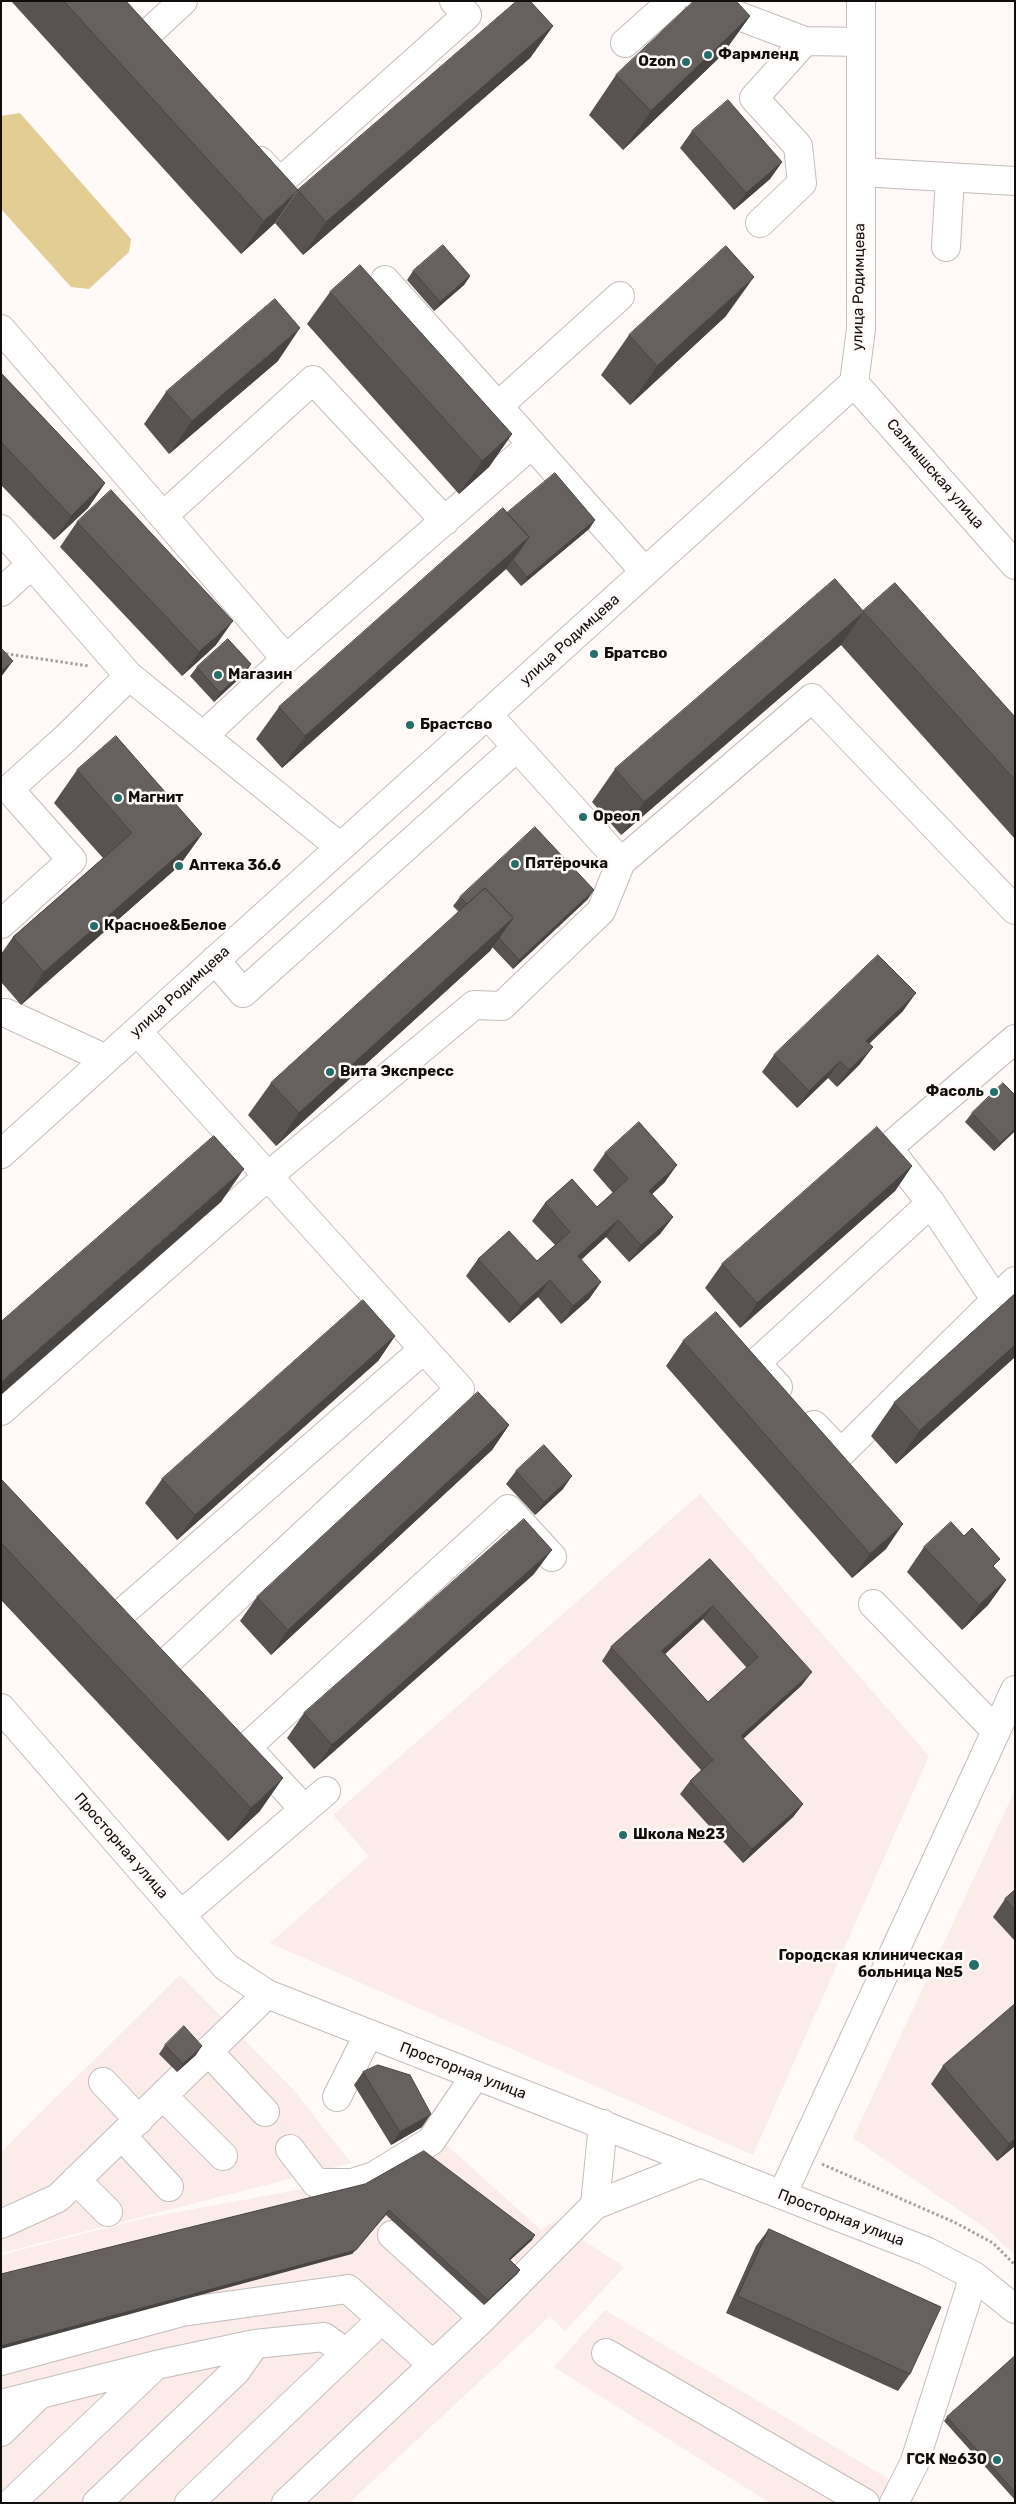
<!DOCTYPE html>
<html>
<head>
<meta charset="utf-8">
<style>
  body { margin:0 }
  #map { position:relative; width:1016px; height:2504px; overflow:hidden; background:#fff9f8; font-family:Rubik,sans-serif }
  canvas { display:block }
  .frame { position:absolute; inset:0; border:2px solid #110f0e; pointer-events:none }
</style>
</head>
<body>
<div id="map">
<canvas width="1016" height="2504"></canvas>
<div class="frame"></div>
</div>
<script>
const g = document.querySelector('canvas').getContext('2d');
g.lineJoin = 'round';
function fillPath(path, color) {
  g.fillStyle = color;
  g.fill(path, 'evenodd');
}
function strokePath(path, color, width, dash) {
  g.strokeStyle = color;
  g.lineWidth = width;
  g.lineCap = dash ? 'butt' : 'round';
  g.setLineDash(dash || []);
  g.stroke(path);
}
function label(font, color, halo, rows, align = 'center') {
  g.font = font + ' Rubik,sans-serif';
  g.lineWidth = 5;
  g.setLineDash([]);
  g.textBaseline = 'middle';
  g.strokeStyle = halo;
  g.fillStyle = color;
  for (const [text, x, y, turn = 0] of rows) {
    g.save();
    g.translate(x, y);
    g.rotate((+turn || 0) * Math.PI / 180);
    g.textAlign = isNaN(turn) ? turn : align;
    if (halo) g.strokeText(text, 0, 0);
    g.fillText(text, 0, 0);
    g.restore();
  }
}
fillPath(new Path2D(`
  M700,1494L929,1756L753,2155L270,1943L369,1856L333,1815Z
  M1015,1790V2255L987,2229L853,2138Z
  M180,1975L293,2089L351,2163L1,2253V2152Z
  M441,2140L541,2230L554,2221L624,2267L565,2331L550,2316L349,2503H1V2255L146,2218L367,2177Z
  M605,2310L889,2479L920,2503H770L554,2367Z`), '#fbebe9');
fillPath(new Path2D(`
  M20,113L131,239L129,252L89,289L71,287L1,209V116Z`), '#e2ce93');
const minor = new Path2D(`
  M699,1L805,41L861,42
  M143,38L183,1
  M625,43L672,1
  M260,161L280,182L467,15L454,1
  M861,172L1015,181
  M760,223L802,183L798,146L754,98L805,41
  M946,247L950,177
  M385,280L498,406
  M620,296L498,406L645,572
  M1,329L163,516
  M1,529L129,676L340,847
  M1,592L31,565
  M286,659L163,516L313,380L445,521
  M487,714L621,862
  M203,736L286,659L531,445
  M1,924L72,860L9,789L66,738L129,676
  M215,960L243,993L517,747
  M1,1013H6L106,1059
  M137,1031L460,1389L168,1661
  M1,1154L854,383
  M995,1299L931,1203L888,1148L1015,1039
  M778,1387L756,1363L931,1203
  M1,1411L268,1176L474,1005L502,1006L601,911L621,862L812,698L1015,910
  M814,1425L841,1453L1015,1281
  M873,1604L996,1731
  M123,1612L424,1349
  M1,1708L226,1967L267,1994L926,2251L974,2276L1015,2309
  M247,1747L508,1509L552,1557
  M254,1755L304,1809
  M181,1915L326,1791
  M208,2051L265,2112
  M103,2082L139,2120
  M163,2096L223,2156
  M337,2097L368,2035
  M122,2136L169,2187
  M290,2149L316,2183H352L374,2176L431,2141L475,2076
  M76,2180L108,2212
  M782,2195L1015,1690
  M595,2205L603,2124
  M1,2224L58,2198L267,1994
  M392,2235L483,2318
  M606,2353L865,2503
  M1,2361L182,2312L348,2289L433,2365
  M1,2404L156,2365L255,2344L324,2337L346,2353
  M1,2432L40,2394
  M11,2503L155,2366
  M97,2503L236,2371L255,2344
  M189,2503L382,2319
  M286,2503L483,2318L595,2205L701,2163
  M894,2503L914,2464L974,2276`);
const major = new Path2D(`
  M861,1V329L854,383L1015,565`);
strokePath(minor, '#c3bcbb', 30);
strokePath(major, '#c3bcbb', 30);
strokePath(new Path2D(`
  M1,653L89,666
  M822,2164L956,2223L993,2243L1015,2265`), '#a5a1a0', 3, [2.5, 2.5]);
strokePath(minor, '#fff', 28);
strokePath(major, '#fff', 28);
fillPath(new Path2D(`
  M11,1H126L275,223L241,254Z
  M750,16L722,55L623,150L589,115L616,75Z
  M553,26L530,58L303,255L275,223L298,190Z
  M692,131L782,162L770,179L734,210L680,148Z
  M413,271L470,276L464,285L434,311L407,280Z
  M330,292L512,434L489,467L459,494L307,324Z
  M726,316L630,405L601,375L629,335Z
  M278,361L169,454L144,424L166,392Z
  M1,373L105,483L88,508L54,540L1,485Z
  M507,513L595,520L589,529L521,586L506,569L282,768L256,739L279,707Z
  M77,522L216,645L182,676L60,547Z
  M863,612L1015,717V839L841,645L621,835L592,802L615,769Z
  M251,664L245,673L214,702L190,676L197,667Z
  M77,770L202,834L179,866L21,1005L1,982V954L13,937L103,858L54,803Z
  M460,897L588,899L513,969L492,947L490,951L276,1146L248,1115L271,1083L459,912L453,906Z
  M903,1011L869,1044L860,1064L837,1087L828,1078L797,1108L762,1072L774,1055Z
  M972,1113L1015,1131L994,1151L965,1122Z
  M605,1153L665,1182L652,1194L673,1217L660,1234L629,1262L606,1237L581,1260L601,1282L589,1299L561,1324L538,1297L509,1323L466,1276L478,1259L537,1261L555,1245L532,1221L545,1203L597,1207L613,1193L593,1170Z
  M912,1166L895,1191L740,1328L705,1288L722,1264Z
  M1015,1294V1357L896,1464L871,1436L894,1403Z
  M395,1336L378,1361L177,1540L145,1503L162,1479Z
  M683,1341L886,1549L852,1578L666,1366Z
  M509,1425L492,1450L271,1655L240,1621L257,1597Z
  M516,1471L563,1489L535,1515L506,1484Z
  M1,1479L260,1811L228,1841L1,1600Z
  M924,1547L994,1568L1006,1580L988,1605L962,1630L907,1572Z
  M710,1559L802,1685L743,1739L803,1804L793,1817L743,1863L680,1794L690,1781L701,1770L602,1661L611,1647ZM703,1619L747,1668L708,1702L665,1654Z
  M534,1574L314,1769L287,1738L304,1713Z
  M1015,1890V1941L993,1917L1005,1899Z
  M1015,2004V2146L997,2161L931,2084L943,2066Z
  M165,2045L196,2055L177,2072L159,2054Z
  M363,2072L422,2127L391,2145L354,2085Z
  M365,2184L532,2240L510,2260L520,2270L517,2274L484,2305L386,2215L352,2254Z
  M769,2229L910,2374L898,2391L726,2313L756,2246Z
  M1015,2356V2500L944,2421L947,2417Z`), '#585351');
fillPath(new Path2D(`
  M750,16L722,55L623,150L651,111Z
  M553,26L530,58L303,255L326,222Z
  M782,162L770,179L734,210L746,193Z
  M298,190L275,223L241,254L264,221Z
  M470,276L464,285L434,311L440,302Z
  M754,277L726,316L630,405L657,366Z
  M300,328L278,361L169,454L192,421Z
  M512,434L489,467L459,494L482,461Z
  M105,483L88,508L54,540L71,516Z
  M595,520L589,529L521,586L527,577Z
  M529,537L506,569L282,768L305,736Z
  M864,612L841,645L621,835L644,802Z
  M233,621L216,645L182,676L199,652Z
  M13,661L1,677V671Z
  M251,664L245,673L214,702L220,693Z
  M202,834L179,866L21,1005L44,972Z
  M594,890L588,899L513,969L519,960Z
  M513,918L490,951L276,1146L299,1113Z
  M916,993L903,1011L854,1058L866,1041Z
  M873,1047L860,1064L837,1087L849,1070Z
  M840,1061L828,1078L797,1108L809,1091Z
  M1015,1129V1131L994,1151L1000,1143Z
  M677,1165L665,1182L637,1208L649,1191Z
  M912,1166L895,1191L740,1328L757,1303Z
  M244,1169L221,1202L1,1395V1382Z
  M673,1217L660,1234L629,1262L641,1245Z
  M618,1220L606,1237L566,1273L578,1256Z
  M550,1280L538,1297L509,1323L521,1306Z
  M601,1282L589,1299L561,1324L573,1306Z
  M395,1336L378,1361L177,1540L195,1515Z
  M1015,1345V1357L896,1464L919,1431Z
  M509,1425L492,1450L271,1655L288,1630Z
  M572,1476L563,1489L535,1515L544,1502Z
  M903,1524L886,1549L852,1578L870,1554Z
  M552,1550L534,1574L314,1769L332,1745Z
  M1006,1580L988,1605L962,1630L979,1605Z
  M713,1606L703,1619L653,1665L662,1651Z
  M812,1672L802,1685L732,1749L741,1736Z
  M283,1778L260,1811L228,1841L251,1808Z
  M803,1804L793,1817L743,1863L752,1849Z
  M202,2046L196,2055L177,2072L183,2064Z
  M431,2114L422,2127L391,2145L400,2132Z
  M1015,2139V2146L997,2161L1009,2144Z
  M389,2210L352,2254L1,2349V2346Z
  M535,2235L532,2240L506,2264L509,2259Z
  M520,2270L517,2274L484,2305L488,2300Z`), '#474442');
const building = new Path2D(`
  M64,1H126L298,190L264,221Z
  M517,1H530L553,26L326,222L298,190Z
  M694,1H736L750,16L651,111L616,75Z
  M728,100L782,162L746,193L692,131Z
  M443,245L470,276L440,302L413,271Z
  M726,246L754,277L657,366L629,335Z
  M360,265L512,434L482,461L330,292Z
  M275,299L300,328L192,421L166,392Z
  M1,373L105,483L71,516L1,442Z
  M555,473L595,520L527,577L513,560L529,537L507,513Z
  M111,490L233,621L199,652L77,522Z
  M503,508L529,537L305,736L279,707Z
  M835,579L864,612L644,802L615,769Z
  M895,583L1015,717V780L863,611Z
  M228,639L251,664L220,693L197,667Z
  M1,648L13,661L1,671Z
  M116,736L202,834L44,972L13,937L132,833L77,770Z
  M535,827L594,890L519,960L499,938L513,918L485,888L467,904L460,897Z
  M485,888L513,918L299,1113L271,1083Z
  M878,955L916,993L866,1041L873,1047L849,1070L840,1061L809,1091L774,1055Z
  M1003,1083L1015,1095V1129L1000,1143L972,1113Z
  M639,1122L677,1165L649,1191L673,1217L641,1245L618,1220L578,1256L601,1282L573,1306L550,1280L521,1306L478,1259L509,1231L537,1261L570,1232L545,1203L572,1179L597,1207L628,1179L605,1153Z
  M877,1127L912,1166L757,1303L722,1264Z
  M214,1136L244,1169L1,1382V1322Z
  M1015,1294V1345L919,1431L894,1403Z
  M363,1300L395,1336L195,1515L162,1479Z
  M716,1312L903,1524L870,1554L683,1341Z
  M478,1392L509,1425L288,1630L257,1597Z
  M544,1445L572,1476L544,1502L516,1471Z
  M1,1479L283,1778L251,1808L1,1543Z
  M524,1519L552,1550L332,1745L304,1713Z
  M951,1522L964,1536L972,1528L1000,1559L993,1566L1006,1580L979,1605L924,1547Z
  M710,1559L812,1672L741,1736L803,1804L752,1849L690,1781L713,1760L611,1647ZM713,1606L758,1657L708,1702L662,1651Z
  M1015,1890V1910L1005,1899Z
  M1015,2004V2139L1009,2144L943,2066Z
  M184,2026L202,2046L183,2064L165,2045Z
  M378,2065L410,2075L431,2114L400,2132L363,2072Z
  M424,2151L535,2235L509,2259L520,2270L488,2300L389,2210L356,2250L1,2346V2274L365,2184Z
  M769,2229L941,2307L910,2374L738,2296Z
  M1015,2356V2492L947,2417Z`);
fillPath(building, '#66615e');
strokePath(building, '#474442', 1);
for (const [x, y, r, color] of [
  [708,55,5,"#256f6b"],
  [686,62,5,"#256f6b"],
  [594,654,5,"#256f6b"],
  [218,675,5,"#256f6b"],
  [410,725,5,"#256f6b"],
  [118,798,5,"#256f6b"],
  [583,817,5,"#256f6b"],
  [515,864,5,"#256f6b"],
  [179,866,5,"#256f6b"],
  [94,926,5,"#256f6b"],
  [330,1072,5,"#256f6b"],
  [994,1092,5,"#256f6b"],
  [623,1835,5,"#256f6b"],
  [974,1965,6,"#256f6b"],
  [997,2460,5,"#256f6b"]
]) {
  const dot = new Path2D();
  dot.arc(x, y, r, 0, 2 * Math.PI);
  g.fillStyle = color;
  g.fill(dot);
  strokePath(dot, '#fff9f8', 2);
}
label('bold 15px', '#110f0e', '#fff9f8', [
  ["Фармленд",718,55],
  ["Ozon",676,62,"right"],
  ["Братсво",604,654],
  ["Магазин",228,675],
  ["Брастсво",420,725],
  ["Магнит",128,798],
  ["Ореол",593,817],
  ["Пятёрочка",525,864],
  ["Аптека 36.6",189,866],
  ["Красное&Белое",104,926],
  ["Вита Экспресс",340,1072],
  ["Фасоль",984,1092,"right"],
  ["Школа №23",633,1835],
  ["Городская клиническая",963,1956,"right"],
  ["больница №5",963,1973,"right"],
  ["ГСК №630",987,2460,"right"]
], 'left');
label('15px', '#110f0e', '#fff9f8', [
  ["улица Родимцева",859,287,-89],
  ["Салмышская улица",935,474,49],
  ["улица Родимцева",570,640,-42],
  ["улица Родимцева",180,992,-42],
  ["Просторная улица",121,1846,49],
  ["Просторная улица",463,2071,21],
  ["Просторная улица",841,2218,21]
]);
</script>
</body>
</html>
